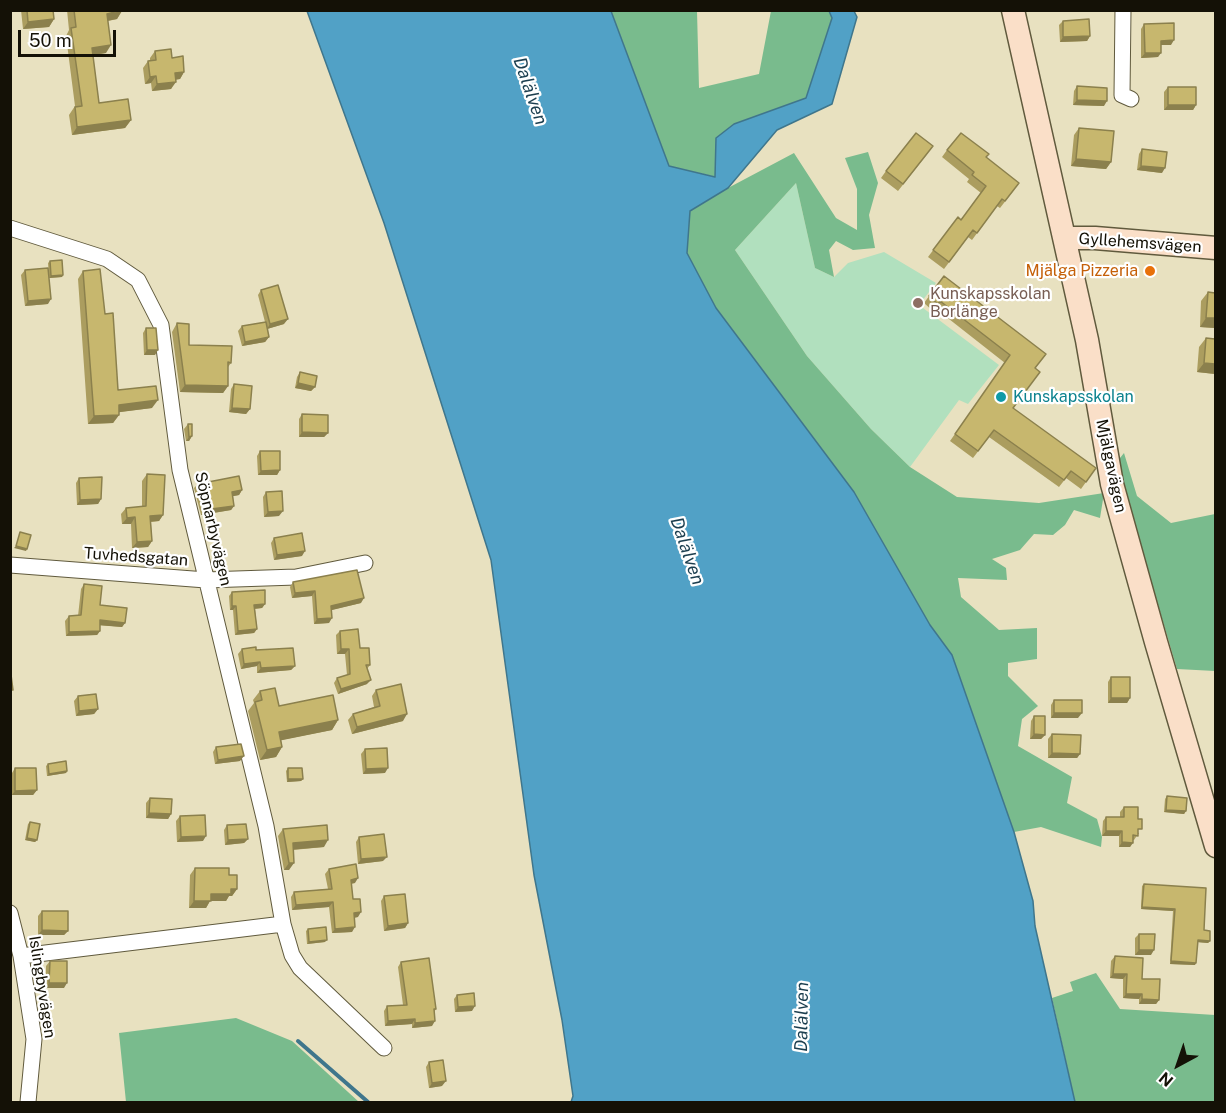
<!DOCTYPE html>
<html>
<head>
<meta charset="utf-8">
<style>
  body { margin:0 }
  #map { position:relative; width:1226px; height:1113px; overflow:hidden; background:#e8e1c0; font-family:"Public Sans",sans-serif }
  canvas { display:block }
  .frame { position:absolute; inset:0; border:12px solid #141106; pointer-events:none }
  .north { position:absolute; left:1148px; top:1035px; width:60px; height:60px; -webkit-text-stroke:4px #fff; paint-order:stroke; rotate:220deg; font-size:16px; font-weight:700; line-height:24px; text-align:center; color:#141106 }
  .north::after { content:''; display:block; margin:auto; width:21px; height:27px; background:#141106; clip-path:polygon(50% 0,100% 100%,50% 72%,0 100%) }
  .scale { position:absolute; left:18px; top:30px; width:98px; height:27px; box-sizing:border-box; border:3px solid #141106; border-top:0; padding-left:8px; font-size:18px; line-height:21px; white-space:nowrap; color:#141106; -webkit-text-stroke:4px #fff; paint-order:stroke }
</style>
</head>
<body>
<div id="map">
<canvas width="1226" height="1113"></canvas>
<div class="frame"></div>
<div class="north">N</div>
<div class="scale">50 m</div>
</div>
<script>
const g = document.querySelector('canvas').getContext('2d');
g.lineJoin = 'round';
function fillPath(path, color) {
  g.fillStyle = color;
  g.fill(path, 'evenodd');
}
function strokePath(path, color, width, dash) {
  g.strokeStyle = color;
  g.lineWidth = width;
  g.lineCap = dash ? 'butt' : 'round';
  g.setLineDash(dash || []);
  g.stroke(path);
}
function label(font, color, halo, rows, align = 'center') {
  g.font = font + ' "Public Sans",sans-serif';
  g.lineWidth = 4.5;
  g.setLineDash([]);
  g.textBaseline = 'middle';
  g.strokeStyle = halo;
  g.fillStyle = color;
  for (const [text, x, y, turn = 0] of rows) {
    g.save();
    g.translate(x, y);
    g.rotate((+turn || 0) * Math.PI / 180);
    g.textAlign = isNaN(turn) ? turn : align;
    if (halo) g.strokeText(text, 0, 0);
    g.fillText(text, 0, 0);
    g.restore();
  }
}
fillPath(new Path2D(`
  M796,183L815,268L834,277L848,263L884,252L936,283L919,305L999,365L968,404L959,400L910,467L871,429L807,356L735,250Z`), '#b1e0be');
fillPath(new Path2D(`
  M611,11H697L699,88L759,74L771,11H829L832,18L806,98L734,124L716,177L669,166Z
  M868,152L878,183L869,215L875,248L853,250L836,241L829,250L834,277L815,268L796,183L735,250L807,356L871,429L910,467L957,497L1039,503L1104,493L1100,518L1074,510L1065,525L1053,535L1034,534L1020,550L992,559L1006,568L1007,580L958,578L961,597L999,630L1037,628V659L1008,663V676L1038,706L1022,719L1018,746L1072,777L1067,803L1097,819L1102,837L1101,847L1041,827L1014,832L952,655L930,625L854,492L716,308L687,253L690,211L728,188L794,153L836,218L857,230V189L845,158Z
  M1124,453L1137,496L1171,523L1215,514V671L1177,669L1116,463Z
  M1096,973L1120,1009L1215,1015V1102H1075L1052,998L1073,991L1070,982Z
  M236,1018L292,1041L359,1102H174V1101L126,1102L119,1033Z`), '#79bb8d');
const water = new Path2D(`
  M307,11H611L669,166L715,177L716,138L734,124L806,98L832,18L829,11H854L857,17L832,104L777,130L728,188L690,211L687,253L716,308L854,492L930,625L952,655L1014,832L1033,901L1035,926L1075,1102H571L573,1096L562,1020L534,875L491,560L384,223Z`);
fillPath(water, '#51a1c6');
strokePath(water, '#3f768c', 1.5);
strokePath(new Path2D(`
  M298,1041L368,1102`), '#3f768c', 4);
const street = new Path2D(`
  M1123,10L1122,95L1131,99
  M10,228L107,259L138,280L161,325L180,470L266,826L283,924L21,956
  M10,565L206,580L296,577L365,563
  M10,913L21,956L34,1039L28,1102
  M283,924L292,955L300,968L384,1048`);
const secondary = new Path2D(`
  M1013,10L1087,340L1112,484L1156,642L1216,846
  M1065,238H1095L1216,248`);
strokePath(street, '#605a3d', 17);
strokePath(secondary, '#605a3d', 25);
strokePath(street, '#fff', 15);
strokePath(secondary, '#fadfc8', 22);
fillPath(new Path2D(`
  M21,10H53L54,19L49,27L23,29Z
  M67,10H122L117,19L108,21L106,53L93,55L99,103L131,120L125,128L72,135L69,115L75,106L66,36L69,30Z
  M1063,21L1090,36L1087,41L1060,42L1059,25Z
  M1144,24L1171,45H1161L1158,57L1141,58V29Z
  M155,51L172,58L184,72L180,79L175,80L171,89L152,91L151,83L145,84L143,68L148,61H150V58Z
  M1077,86L1104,106L1073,105L1074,91Z
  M1168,87L1196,105L1193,110H1164V92Z
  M1079,128L1111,162L1106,169L1071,166L1074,135Z
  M1142,149L1162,173L1137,170L1139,154Z
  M947,150L986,157L1014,190L1000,208L997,206L972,240L968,237L944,269L928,257L958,217L961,220L981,193L967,182L969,179L942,157Z
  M928,153L898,191L881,178L886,171Z
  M50,261L63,275L62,277L49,278L48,263Z
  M25,270L48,304L25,306L21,275Z
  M83,271L105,314L118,390L152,408L119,412V415L113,423L88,424L78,279Z
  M944,276L1035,368L1013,409L1096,468L1081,489L1066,478L1059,487L989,437L973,458L950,441L1005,363L935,308L933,311L924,303Z
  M261,290L284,324L267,329L269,337L265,342L242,346L238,331L242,326L265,322L258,295Z
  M1208,292L1215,328L1200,327L1201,301Z
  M177,323L189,345L231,363L228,367V386L223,393L180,392L172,332Z
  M146,328L155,355H144L143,333Z
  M1206,338L1215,339V374L1197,372L1199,347Z
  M300,372L315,387L311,391L295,388L297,377Z
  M234,384L250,409L246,414L229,412L231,389Z
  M302,414L328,433L324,437H299V419Z
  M188,424L192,436L189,441H186L184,429Z
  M260,451L280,470L277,475H258L257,456Z
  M147,474L163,515L159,521L151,522L152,541L148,547L132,548L131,524H122L121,514L126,508L142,507V481Z
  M79,478L101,499L98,504L77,505L76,483Z
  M198,484L242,490L239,495L233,496L234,506L231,510L201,515L194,488Z
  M266,492L279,516L264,517L263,497Z
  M274,538L302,556L274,560L271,543Z
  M293,582L361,603L331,610L329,623L314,624L312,596L292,598L290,587Z
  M84,584L100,605L125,623L122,627L100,625V631L97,635L66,636L65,621L69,616H78L81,589Z
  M232,592L265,604L262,608L255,609L257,629L254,633L235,635L233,610H230L229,596Z
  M340,631L360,648L370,665L367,669V684L338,694L334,683L337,678L347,675L345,654H337L336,635Z
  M242,649L256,650L295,666L291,670L257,673V666L241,669L238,654Z
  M1111,677L1130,698L1127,703H1108V682Z
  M376,690L403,721L352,734L348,720L353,714L374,707L372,696Z
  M260,691L279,706L338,720L332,730L281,740L282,747L276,757L260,760L248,711L254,703L253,700Z
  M78,696L98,709L94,714L76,716L74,701Z
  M1054,700L1078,718H1051V705Z
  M1034,716L1045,735L1041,739H1030L1031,721Z
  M1052,734L1080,754L1077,758H1048V739Z
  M216,747L240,761L215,764L213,752Z
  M365,749L385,773L363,774L361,754Z
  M48,764L67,771L66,773L47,776L46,766Z
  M15,768L37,790L33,795H12V773Z
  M288,768L303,779L301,781L287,782L286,771Z
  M1167,796L1186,811L1184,814L1164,812L1165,799Z
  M150,798L171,814L168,819L146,818V803Z
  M1124,807L1139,834H1138L1134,840H1133L1130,847H1119V836H1102L1103,821L1106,817H1120V812Z
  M180,816L203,841L177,842L176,821Z
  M30,822L37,840L35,842L25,840L28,824Z
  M227,825L248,839L244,843L225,845L224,830Z
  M283,829L324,847L293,850L289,870H284L278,836Z
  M359,837L383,861L358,864L356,842Z
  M195,868L229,875L237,889L232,896H229L226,901H210L206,908H189L190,875Z
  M329,869L355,883L351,884L353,899L358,917L354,918L352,932L332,933L329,907L292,910L291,897L294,892L328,889L325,874Z
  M1144,884L1204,930L1210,941L1208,943L1198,942L1195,965L1170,964L1173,911L1141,909L1142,886Z
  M384,896L408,923L405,928L384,931L381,901Z
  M42,911L68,931L64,935H38V916Z
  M308,929L325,942L307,944L306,931Z
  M1139,934L1151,955H1135V938Z
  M1115,956L1142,979L1159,1000L1156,1004H1139V999L1123,998V979L1110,978L1111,961Z
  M50,961L64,988H46V966Z
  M401,962L436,1009L434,1012L432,1026L412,1028V1024L385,1026L384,1011L387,1006L403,1005L398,967Z
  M457,995L472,1011L455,1012L454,999Z
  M429,1062L442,1086L429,1088L426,1067Z`), '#ab9d5f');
fillPath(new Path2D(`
  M122,11L117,19L101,22L107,14Z
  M54,19L49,27L23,29L28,22Z
  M1090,36L1087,41L1060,42L1063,37Z
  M1174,40L1171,45H1157L1161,41Z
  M111,45L106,53L86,56L92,48Z
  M1145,53H1161L1158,57L1141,58Z
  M184,72L180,79L170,80L175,73Z
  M156,76L151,83L145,84L150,77Z
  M176,82L171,89L152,91L157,84Z
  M1077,100L1107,101L1104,106L1073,105Z
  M1168,105H1196L1193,110H1164Z
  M131,120L125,128L72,135L77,127Z
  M1076,159L1111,162L1106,169L1071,166Z
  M1141,166L1165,168L1162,173L1137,170Z
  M63,275L62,277L49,278L51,276Z
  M51,299L48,304L25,306L28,301Z
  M1206,318H1215V328L1200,327Z
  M288,319L284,324L267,329L270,324Z
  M269,337L265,342L242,346L245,342Z
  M147,350H158L155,355H144Z
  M1204,363L1215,364V374L1197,372Z
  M298,383L315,387L311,391L295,388Z
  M185,385L228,386L223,393L180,392Z
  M158,400L152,408L113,413L119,405Z
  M232,408L250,409L246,414L229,412Z
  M119,415L113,423L88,424L94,416Z
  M302,432L328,433L324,437H299Z
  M192,436L189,441H186L189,437Z
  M280,470L277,475H258L261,471Z
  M242,490L239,495L229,497L232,492Z
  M101,499L98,504L77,505L80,500Z
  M234,506L231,510L201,515L204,510Z
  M283,511L279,516L264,517L268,512Z
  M163,515L159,521L146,522L150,516Z
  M135,517L131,524H122L127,518Z
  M152,541L148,547L132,548L137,542Z
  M16,546L27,549L26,551L14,548Z
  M305,551L302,556L274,560L277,555Z
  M315,591L312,596L292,598L295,593Z
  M364,598L361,603L328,611L331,606Z
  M265,604L262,608L251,609L254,605Z
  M232,606H236L233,610H230Z
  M332,618L329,623L314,624L317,619Z
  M100,620L125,623L122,627L96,625Z
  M257,629L254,633L235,635L238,631Z
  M100,631L97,635L66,636L69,632Z
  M341,649H349L345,654H337Z
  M260,662L257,666L241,669L244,664Z
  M295,666L291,670L257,673L261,668Z
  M371,680L367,684L338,694L341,689Z
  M1111,698H1130L1127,703H1108Z
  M98,709L94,714L76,716L79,711Z
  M1054,713H1082L1078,718H1051Z
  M407,714L403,721L352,734L357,727Z
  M338,720L332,730L273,742L279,732Z
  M1034,734L1045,735L1041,739H1030Z
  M282,747L276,757L260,760L267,750Z
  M1052,753L1080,754L1077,758H1048Z
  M244,756L240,761L215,764L218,760Z
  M388,768L385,773L363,774L366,769Z
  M67,771L66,773L47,776L49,774Z
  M288,779H303L301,781L287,782Z
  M37,790L33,795H12L15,791Z
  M1166,810L1186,811L1184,814L1164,812Z
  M149,813L171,814L168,819L146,818Z
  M1106,831H1122L1119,836H1102Z
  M206,836L203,841L177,842L181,837Z
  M27,838L37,840L35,842L25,840Z
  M248,839L244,843L225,845L228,840Z
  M328,840L324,847L288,850L293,843Z
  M1122,842L1133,843L1130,847H1119Z
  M387,857L383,861L358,864L361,859Z
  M289,863H294L289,870H284Z
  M358,878L355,883L347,884L351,880Z
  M231,889H237L232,896H229L226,901H210L206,908H189L194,901L211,894Z
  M333,902L329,907L292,910L296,905Z
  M1142,907L1175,909L1173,911L1141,909Z
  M361,912L358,917L350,918L354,913Z
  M408,923L405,928L384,931L388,926Z
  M355,927L352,932L332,933L335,929Z
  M42,930L68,931L64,935H38Z
  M327,940L325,942L307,944L309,942Z
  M1198,940L1210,941L1208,943L1196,942Z
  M1139,950H1154L1151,955H1135Z
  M1171,961L1196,963L1195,965L1170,964Z
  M1113,974H1127L1123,979L1110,978Z
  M49,983H67L64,988H46Z
  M1126,994H1142L1139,999L1123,998Z
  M1142,999L1159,1000L1156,1004H1139Z
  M475,1006L472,1011L455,1012L458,1007Z
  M415,1019L412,1024L385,1026L388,1021Z
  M435,1021L432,1026L412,1028L415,1023Z
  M446,1081L442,1086L429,1088L432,1083Z`), '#8b804d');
const building = new Path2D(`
  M27,10H53L54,19L28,22Z
  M74,10H122L107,14L111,45L92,48L99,103L128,99L131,120L77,127L75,107L82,106L71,28L76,27Z
  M1089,19L1090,36L1063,37V21Z
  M1174,23V40L1161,41V53H1145L1144,24Z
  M171,49L172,58L183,56L184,72L175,73L176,82L157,84L156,76L150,77L148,61L156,60L155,51Z
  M1077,86L1107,88V101L1077,100Z
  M1168,87H1196V105H1168Z
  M1079,128L1114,131L1111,162L1076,159Z
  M916,133L933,146L903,184L886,171Z
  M961,133L989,154L986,157L1019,183L1005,201L1002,199L977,233L973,230L949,262L933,250L958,217L961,220L986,186L972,175L974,172L947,150Z
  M1142,149L1167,152L1165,168L1141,166Z
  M62,260L63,275L51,276L50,261Z
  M48,268L51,299L28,301L25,270Z
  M100,269L105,314L113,313L118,390L156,386L158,400L119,405V415L94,416L83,271Z
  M944,276L1046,354L1035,368L1040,372L1013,408L1096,468L1086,482L1071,471L1064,480L994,430L978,451L955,434L1010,355L940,301L938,304L929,296Z
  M278,285L288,319L270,324L261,290Z
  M1208,292L1215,293V318H1206Z
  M266,322L269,337L245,342L242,326Z
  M177,323L189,324V345L232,346L231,363L228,362V386L185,385L177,325Z
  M146,328H156L158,350H147Z
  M1206,338L1215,339V364L1204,363Z
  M300,372L317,376L315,387L298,383Z
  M234,384L252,386L250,409L232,408Z
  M302,414L328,415V433L302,432Z
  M188,424H192V436L189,437Z
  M260,451H280V470L261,471Z
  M147,474L165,475L163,515L150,516L152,541L137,542L135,517L127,518L126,508L146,506Z
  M239,476L242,490L232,492L234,506L204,510L198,484Z
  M102,477L101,499L80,500L79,478Z
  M282,491L283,511L268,512L266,492Z
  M20,532L31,535L27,549L16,546Z
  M302,533L305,551L277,555L274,538Z
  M357,570L364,598L331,606L332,618L317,619L315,591L295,593L293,582Z
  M84,584L102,586L100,605L127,608L125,623L100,620V631L69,632V616L81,615Z
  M265,590V604L254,605L257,629L238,631L236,606H232V592Z
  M358,629L360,648H369L370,665H366L371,680L341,689L337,678L350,674L349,649H341L340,631Z
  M256,647V650L293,648L295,666L261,668L260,662L244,664L242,649Z
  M10,667L13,690H10Z
  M1111,677H1130V698H1111Z
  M401,684L407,714L357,727L353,714L380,706L376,690Z
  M275,688L279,706L333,695L338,720L279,732L282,747L267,750L255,702L262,700L260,691Z
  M96,694L98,709L79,711L78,696Z
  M1054,700H1082V713H1054Z
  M1034,716H1045V735L1034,734Z
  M1052,734L1081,735L1080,754L1052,753Z
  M241,744L244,756L218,760L216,747Z
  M387,748L388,768L366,769L365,749Z
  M66,761L67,771L49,774L48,764Z
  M15,768H36L37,790L15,791Z
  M288,768H302L303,779H288Z
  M1167,796L1187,798L1186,811L1166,810Z
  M150,798L172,799L171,814L149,813Z
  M1124,807H1138V819H1142V829H1138V836L1133,835V843L1122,842V831H1106V817H1124Z
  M205,815L206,836L181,837L180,816Z
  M30,822L40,824L37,840L27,838Z
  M246,824L248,839L228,840L227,825Z
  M327,825L328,840L293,843L294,863H289L283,829Z
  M384,834L387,857L361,859L359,837Z
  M356,864L358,878L351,880L353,899H360L361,912L354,913L355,927L335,929L333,902L296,905L294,892L332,889L329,869Z
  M195,868H229V875H237V889H231V894H211V901H194Z
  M1144,884L1206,888L1204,930L1210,931V941L1198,940L1196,963L1171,961L1175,909L1142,907Z
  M405,894L408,923L388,926L384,896Z
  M42,911H68V931L42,930Z
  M326,927L327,940L309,942L308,929Z
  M1139,934H1155L1154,950H1139Z
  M1115,956L1143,958L1142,979H1160L1159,1000L1142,999V994H1126L1127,974H1113Z
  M429,958L436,1009H434L435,1021L415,1023V1019L388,1021L387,1006L407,1005L401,962Z
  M50,961H67V983H49Z
  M474,993L475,1006L458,1007L457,995Z
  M443,1060L446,1081L432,1083L429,1062Z`);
fillPath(building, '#c7b76e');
strokePath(building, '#8b804d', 1.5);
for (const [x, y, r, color] of [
  [1150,271,6,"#e8710a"],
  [918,303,6,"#8d6e63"],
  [1001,397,6,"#0f9aa8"]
]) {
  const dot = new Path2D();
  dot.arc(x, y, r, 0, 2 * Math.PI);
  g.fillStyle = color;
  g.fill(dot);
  strokePath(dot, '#fff', 2);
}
label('16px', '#141106', '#fff', [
  ["Gyllehemsvägen",1140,243,4],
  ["Mjälgavägen",1111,466,78],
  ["Söpnarbyvägen",213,529,77],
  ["Tuvhedsgatan",136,557,4],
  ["Islingbyvägen",42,987,81]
]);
label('16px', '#c56008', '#fff', [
  ["Mjälga Pizzeria",1138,271]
], 'right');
label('16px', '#785e54', '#fff', [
  ["Kunskapsskolan",930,294],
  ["Borlänge",930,312]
], 'left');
label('16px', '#0d838f', '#fff', [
  ["Kunskapsskolan",1013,397]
], 'left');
label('italic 18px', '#1b3e4f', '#fff', [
  ["Dalälven",530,91,71],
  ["Dalälven",687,551,71],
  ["Dalälven",802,1017,-89]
]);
</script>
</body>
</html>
